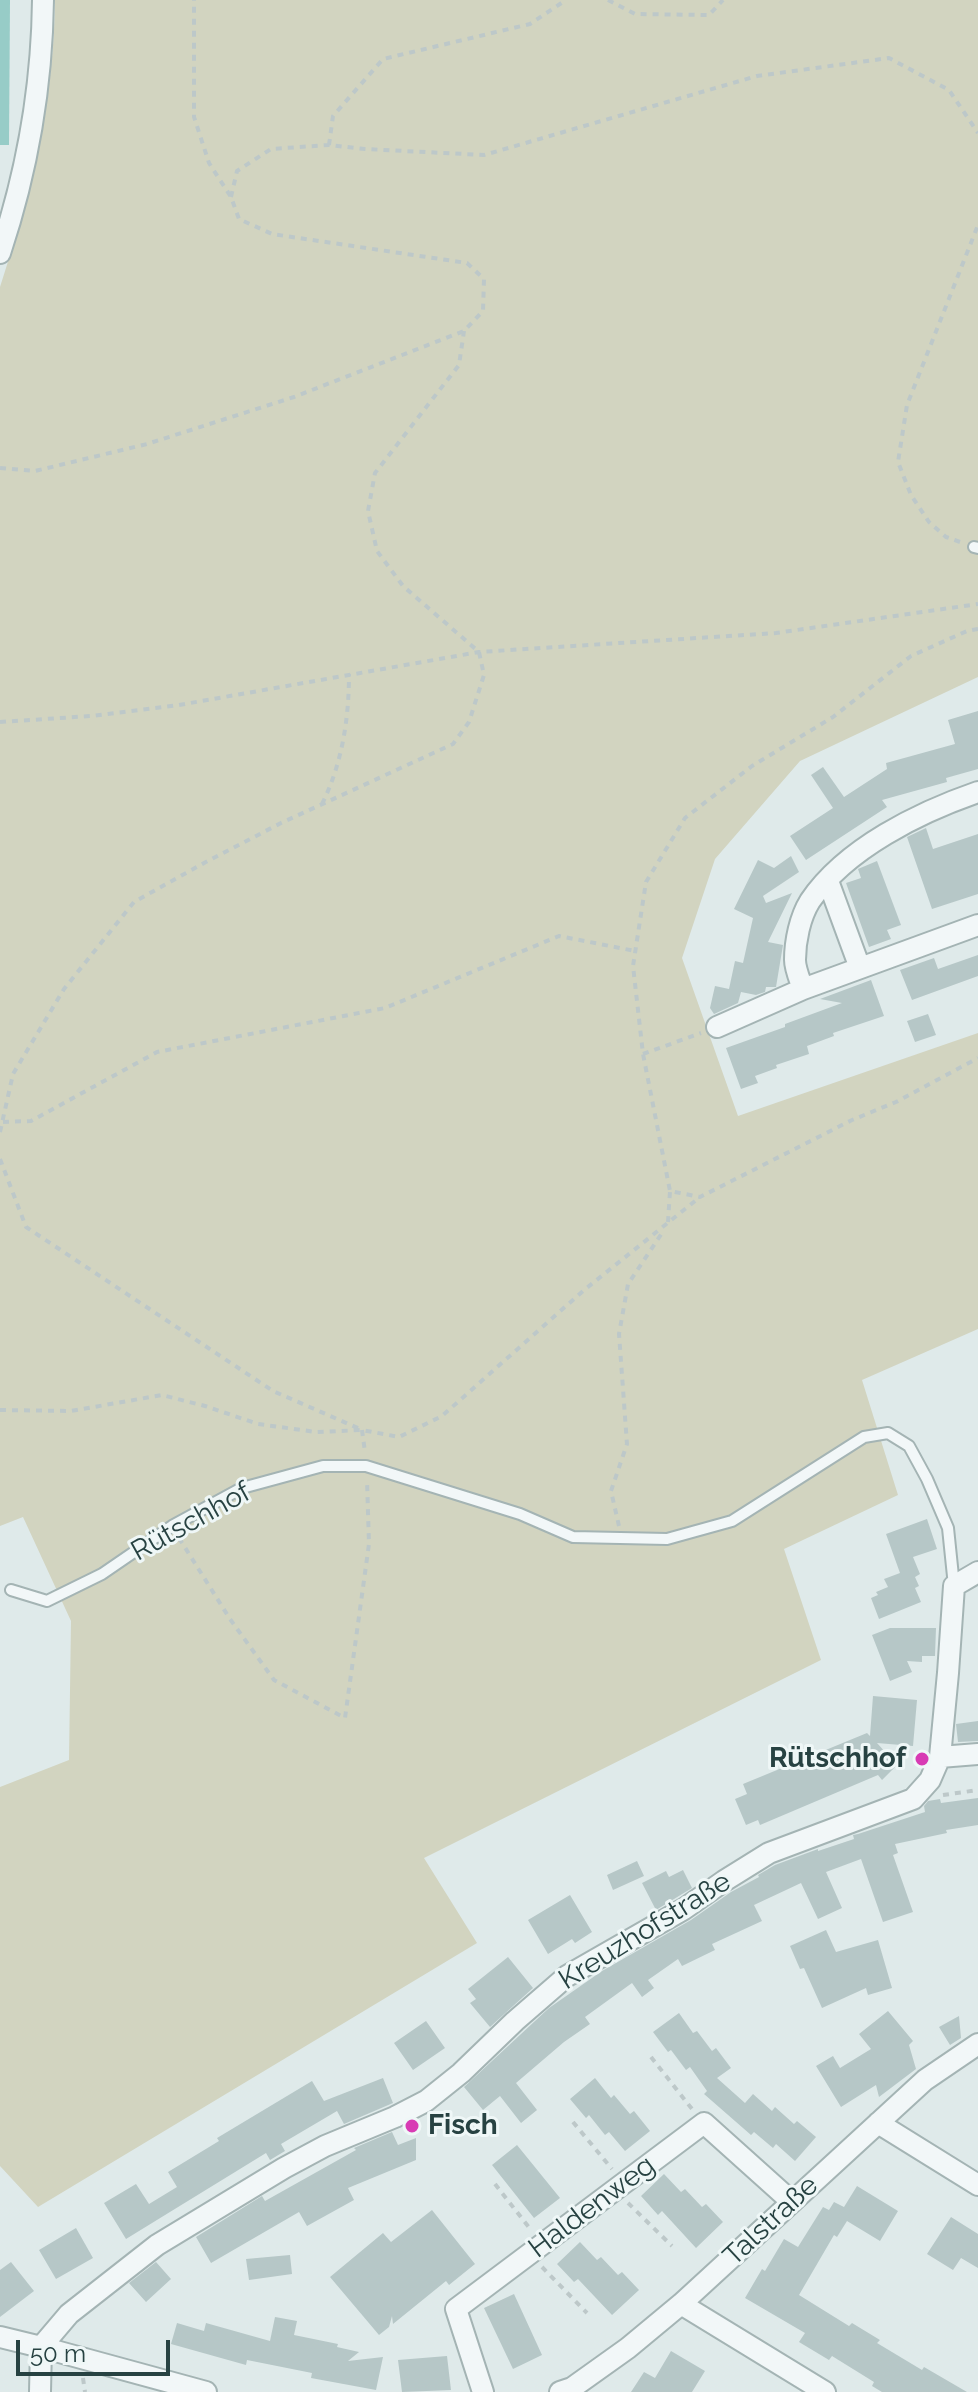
<!DOCTYPE html>
<html>
<head>
<meta charset="utf-8">
<style>
  body { margin:0 }
  #map { position:relative; width:978px; height:2392px; overflow:hidden; background:#dfeaea; font-family:Raleway,sans-serif }
  canvas { display:block }
  .scale { position:absolute; left:16px; top:2340px; width:154px; height:36px; box-sizing:border-box; border:4px solid #274242; border-top:0; padding-left:10px; font-size:24px; line-height:28px; white-space:nowrap; color:#274242; -webkit-text-stroke:6px #eff7f7; paint-order:stroke }
</style>
</head>
<body>
<div id="map">
<canvas width="978" height="2392"></canvas>
<div class="scale">50 m</div>
</div>
<script>
const g = document.querySelector('canvas').getContext('2d');
g.lineJoin = 'round';
function fillPath(path, color) {
  g.fillStyle = color;
  g.fill(path, 'evenodd');
}
function strokePath(path, color, width, dash) {
  g.strokeStyle = color;
  g.lineWidth = width;
  g.lineCap = dash ? 'butt' : 'round';
  g.setLineDash(dash || []);
  g.stroke(path);
}
function label(font, color, halo, rows, align = 'center') {
  g.font = font + ' Raleway,sans-serif';
  g.lineWidth = 6;
  g.setLineDash([]);
  g.textBaseline = 'middle';
  g.strokeStyle = halo;
  g.fillStyle = color;
  for (const [text, x, y, turn = 0] of rows) {
    g.save();
    g.translate(x, y);
    g.rotate((+turn || 0) * Math.PI / 180);
    g.textAlign = isNaN(turn) ? turn : align;
    if (halo) g.strokeText(text, 0, 0);
    g.fillText(text, 0, 0);
    g.restore();
  }
}
fillPath(new Path2D(`
  M55,0H978V677L800,761L715,859L682,958L738,1116L978,1033V1329L862,1380L898,1495L784,1549L821,1660L424,1858L477,1943L38,2207L0,2166V1787L69,1760L71,1621L23,1517L0,1526V287C31,193 54,99 55,0Z`), '#d2d4c0');
fillPath(new Path2D(`
  M0,0H10L9,145H0Z`), '#97ccc7');
fillPath(new Path2D(`
  M978,711V769L946,778L947,782L882,800L887,807L806,860L790,836L833,808L811,775L823,767L844,797L887,769L886,763L955,744L948,720Z
  M926,828L933,849L978,834V894L932,909L907,837Z
  M791,856L799,872L763,896L766,903L792,893L768,942L783,945L776,987H766L765,992L756,995L741,992L738,1003L714,1014L710,1008L715,986L729,989L735,961L743,963L753,918L734,909L758,860L774,868Z
  M877,861L901,925L887,930L891,939L869,947L846,883L861,878L858,869Z
  M978,955V976L912,1000L900,970L934,958L938,969Z
  M871,980L884,1016L833,1033L834,1036L807,1046L809,1054L776,1065L777,1068L755,1076L758,1083L741,1089L726,1048L785,1027V1024L842,1003L820,999Z
  M928,1014L936,1035L915,1042L907,1021Z
  M927,1519L937,1549L913,1557L920,1574L915,1577L919,1586L915,1588L921,1602L879,1619L871,1598L878,1595L876,1592L888,1587L884,1579L900,1573L886,1534Z
  M890,1628H936L935,1656H922V1662L907,1661L912,1672L890,1681L872,1635Z
  M873,1696L917,1700L913,1746L877,1743L897,1765L882,1780L878,1775L760,1825L758,1820L746,1825L735,1799L747,1794L743,1784L867,1733L870,1736Z
  M978,1721V1741L958,1742L956,1724Z
  M978,1798V1825L946,1830L947,1833L895,1844L898,1853L893,1855L913,1912L883,1922L861,1859L826,1872L842,1908L818,1919L801,1883L754,1905L762,1921L712,1944L715,1950L682,1966L678,1959L648,1980L654,1988L642,1997L632,1983L585,2017L590,2024L564,2042L516,2083L537,2110L521,2123L500,2096L483,2110L464,2087L549,2008L602,1971L691,1920L731,1892L759,1877L758,1875L775,1865L818,1849V1851L854,1839L853,1835L858,1834L925,1812L924,1806L928,1801L940,1799L941,1803Z
  M637,1861L644,1876L613,1890L607,1875Z
  M683,1870L692,1888L656,1910L642,1883L666,1871L669,1877Z
  M570,1895L592,1932L575,1943L572,1939L548,1954L528,1920Z
  M826,1930L836,1952L878,1940L892,1988L868,1995L866,1988L822,2008L804,1968L800,1969L790,1946Z
  M508,1957L533,1988L490,2027L470,2003L476,1999L468,1989Z
  M888,2011L913,2041L909,2045L916,2069L879,2097L876,2085L841,2107L816,2066L833,2056L840,2068L871,2049L859,2034Z
  M679,2013L693,2033L697,2031L712,2051L716,2048L731,2068L717,2078L745,2103L753,2094L772,2111L775,2107L794,2124L797,2121L816,2137L795,2161L776,2144L773,2148L754,2132L751,2135L704,2094L707,2091L690,2067L686,2070L671,2050L668,2052L653,2032Z
  M959,2016L961,2038L950,2045L939,2027Z
  M426,2021L445,2048L413,2070L394,2043Z
  M383,2078L393,2103L344,2124L337,2111L281,2144L285,2151L270,2160L266,2153L126,2239L104,2203L136,2184L149,2204L177,2187L168,2172L219,2141L217,2138L312,2081L324,2101Z
  M595,2078L611,2098L614,2095L630,2114L634,2111L650,2131L625,2151L609,2132L605,2135L589,2115L586,2118L570,2099Z
  M392,2132L398,2145L416,2138V2160L348,2188L354,2200L307,2226L299,2212L211,2263L196,2237L262,2196L265,2201L356,2150L354,2148Z
  M517,2145L560,2198L534,2218L492,2165Z
  M664,2174L681,2192L685,2189L702,2207L706,2204L723,2222L696,2248L662,2211L658,2215L641,2196Z
  M857,2186L898,2211L880,2241L847,2221L837,2237L834,2235L799,2295L849,2326L852,2323L880,2340L877,2343L922,2370L924,2367L967,2392H882L872,2386L874,2382L832,2356L829,2360L799,2342L805,2333L745,2298L762,2269L765,2271L784,2239L798,2247L823,2207L829,2210L834,2202L844,2207Z
  M432,2210L475,2264L449,2285L446,2281L393,2324L392,2316L389,2327L379,2335L330,2277L383,2233L391,2242Z
  M951,2217L978,2234V2268L961,2258L953,2270L927,2254Z
  M76,2228L93,2258L56,2279L39,2250Z
  M580,2242L597,2260L601,2257L618,2275L622,2272L639,2290L612,2315L578,2279L574,2282L557,2264Z
  M290,2255L292,2274L249,2280L246,2259Z
  M11,2262L34,2291L0,2317V2270Z
  M156,2262L171,2279L146,2302L129,2283Z
  M514,2294L542,2355L513,2369L484,2308Z
  M275,2317L297,2321L294,2335L338,2344L337,2347L359,2352L348,2361L383,2357L376,2390L311,2378L312,2373L247,2360L246,2365L171,2344L177,2323L204,2331L206,2323L270,2341Z
  M671,2351L705,2371L692,2392H631L644,2372L655,2378Z
  M447,2356L451,2390L402,2392L398,2360Z`), '#b6c7c7');
const service = new Path2D(`
  M974,547L978,548
  M11,1590L47,1601L102,1574L172,1526L242,1488L323,1466H366L520,1514L573,1537L667,1539L732,1521L864,1437L888,1433L909,1446L927,1479L948,1528L954,1586`);
const minor = new Path2D(`
  M0,253C27,172 42,85 43,0
  M828,881L860,968
  M803,989C800,980 795,969 795,960C795,941 800,917 810,901C846,848 920,812 978,792
  M717,1027L803,989L978,925
  M940,1757L978,1754
  M878,2123L978,2185
  M681,2304L825,2392
  M0,2337L41,2347L69,2314L157,2245L284,2168L325,2146L395,2117L426,2101L461,2073L515,2021L567,1976L684,1909L724,1881L769,1853L913,1799L930,1780L940,1757L948,1673L954,1586L978,1572
  M40,2392L41,2347L206,2392
  M483,2392L456,2309L704,2123L792,2202
  M560,2392L572,2388L628,2348L681,2304L925,2080L978,2044`);
strokePath(service, '#a4b4b4', 14);
strokePath(minor, '#a4b4b4', 24);
strokePath(new Path2D(`
  M608,0L635,14L709,15L723,0
  M329,145L333,116L383,59L530,24L566,0
  M231,197L237,171L271,149L329,145L365,149L484,155L757,76L889,58L949,90L978,133
  M0,468L35,471L147,444L294,397L464,331L483,311L484,279L467,263L272,234L239,219L231,197L209,163L194,117V0
  M960,542L946,537L929,522L911,495L898,462L907,405L978,225
  M978,629L967,631L911,656L833,717L752,766L685,818L646,882L633,966L643,1054L670,1191L700,1197L852,1120L896,1102L978,1058
  M0,722L91,716L179,705L479,652L776,633L978,604
  M322,804C342,764 349,719 349,674
  M643,1054L701,1033
  M3,1122L31,1121L157,1052L385,1008L559,936L635,951
  M0,1132L13,1074L64,989L134,902L204,863L281,823L453,744L469,722L484,675L479,652L403,586L377,551L368,511L375,473L459,365L464,331
  M0,1159L26,1227L273,1391L360,1429
  M668,1222L670,1191
  M0,1410L71,1411L162,1395L205,1406L258,1424L316,1432L362,1430L399,1437L442,1416L583,1291L700,1197
  M362,1430L365,1452
  M619,1526L611,1491L627,1444L619,1334L628,1284L664,1230
  M179,1538L230,1619L274,1680L345,1718L369,1544L367,1480
  M943,1795L978,1790
  M651,2057L692,2109
  M573,2122L612,2169
  M495,2184L531,2230
  M628,2203L672,2246
  M542,2267L587,2313
  M83,2378L85,2392`), '#bdc8c9', 4, [6, 6]);
strokePath(service, '#f2f7f8', 10);
strokePath(minor, '#f2f7f8', 20);
for (const [x, y, r, color] of [
  [922,1759,8,"#d83bb4"],
  [412,2126,8,"#d83bb4"]
]) {
  const dot = new Path2D();
  dot.arc(x, y, r, 0, 2 * Math.PI);
  g.fillStyle = color;
  g.fill(dot);
  strokePath(dot, '#eff7f7', 3);
}
label('28px', '#274242', '#eff7f7', [
  ["Rütschhof",191,1522,-29],
  ["Kreuzhofstraße",645,1931,-32],
  ["Haldenweg",592,2207,-37],
  ["Talstraße",771,2221,-43]
]);
label('bold 28px', '#274242', '#eff7f7', [
  ["Rütschhof",906,1759],
  ["Fisch",428,2126,"left"]
], 'right');
</script>
</body>
</html>
